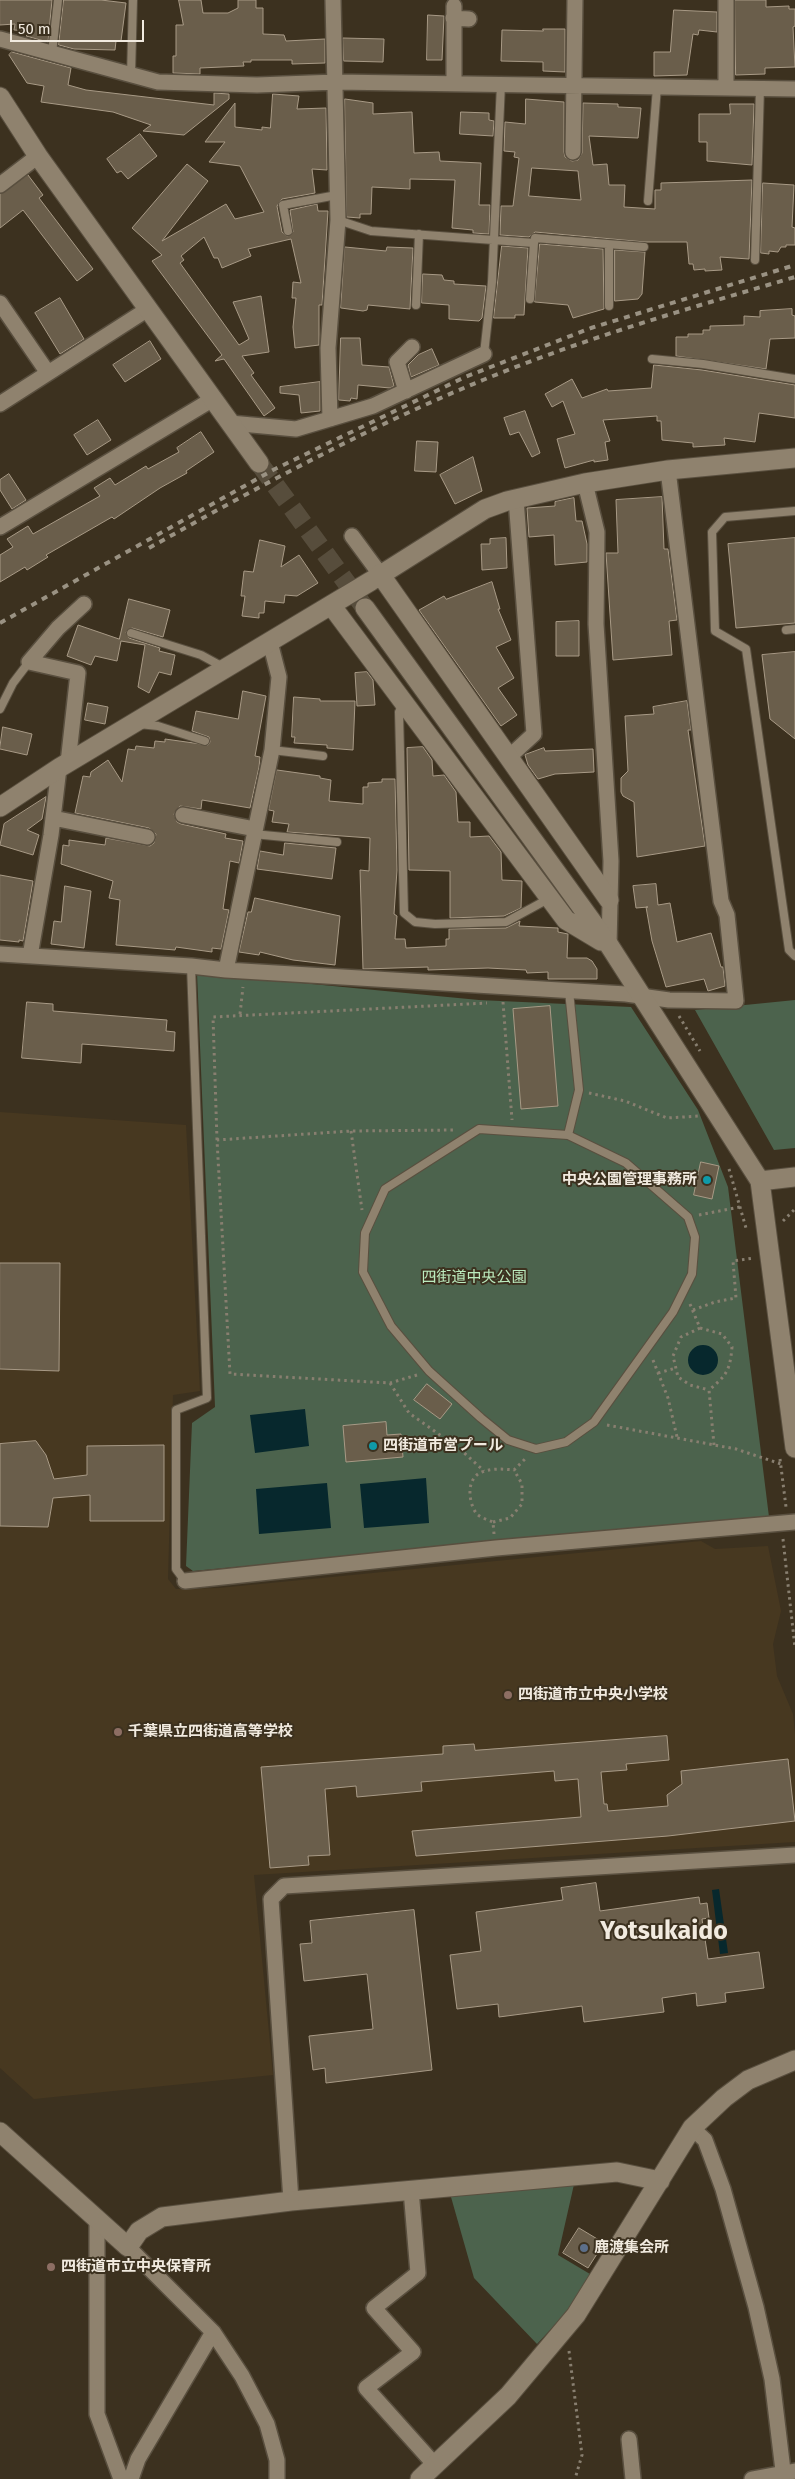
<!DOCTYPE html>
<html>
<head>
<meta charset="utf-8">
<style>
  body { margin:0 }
  #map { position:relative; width:795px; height:2479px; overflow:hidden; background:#3c311f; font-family:"Fira Sans",sans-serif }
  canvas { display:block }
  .scale { position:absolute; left:10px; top:20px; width:134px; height:22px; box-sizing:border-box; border:2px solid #f1eadf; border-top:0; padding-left:6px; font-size:15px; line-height:18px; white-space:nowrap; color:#f1eadf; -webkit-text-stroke:4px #3c311f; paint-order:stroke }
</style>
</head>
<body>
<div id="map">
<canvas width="795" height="2479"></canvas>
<div class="scale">50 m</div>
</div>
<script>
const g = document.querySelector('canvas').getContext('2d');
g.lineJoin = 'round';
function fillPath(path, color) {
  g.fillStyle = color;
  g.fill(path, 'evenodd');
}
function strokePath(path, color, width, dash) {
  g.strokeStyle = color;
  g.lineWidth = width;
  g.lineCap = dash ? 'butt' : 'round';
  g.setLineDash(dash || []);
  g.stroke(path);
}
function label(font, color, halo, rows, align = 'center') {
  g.font = font + ' "Fira Sans","Noto Sans JP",sans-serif';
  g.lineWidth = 4;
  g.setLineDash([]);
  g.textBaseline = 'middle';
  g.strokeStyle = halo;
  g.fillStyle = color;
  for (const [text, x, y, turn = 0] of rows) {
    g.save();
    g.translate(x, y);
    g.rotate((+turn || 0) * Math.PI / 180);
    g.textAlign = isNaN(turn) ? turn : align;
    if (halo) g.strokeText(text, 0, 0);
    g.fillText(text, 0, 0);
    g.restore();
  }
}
fillPath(new Path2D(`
  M0,1112L186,1125L200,1391L173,1395L168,1579L176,1589L219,1588L701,1541L715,1549L768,1546L781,1611L773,1644L777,1676L793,1714L795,1734V1842L254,1875L273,2075L34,2099L0,2068Z`), '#473820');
fillPath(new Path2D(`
  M197,973L479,1000L631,1007L698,1110L728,1187L769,1517L193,1571L186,1566L192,1423L215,1407Z
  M795,1000V1148L774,1150L695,1010Z
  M575,2180L558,2255L590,2274L582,2296L537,2344L474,2278L451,2197Z`), '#4c634d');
fillPath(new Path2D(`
  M688 1360a15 15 0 1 1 30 0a15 15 0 1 1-30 0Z
  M305,1409L309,1446L255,1453L250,1415Z
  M426,1478L429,1523L364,1528L360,1484Z
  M327,1483L331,1528L259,1534L256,1489Z
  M719,1889L728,1953L720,1954L712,1890Z`), '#07282d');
const building = new Path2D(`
  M0,0H52L48,42L26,36L31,31L14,30L15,24L0,25Z
  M64,0H101L126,3L121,41H116L115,50L74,49L59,45Z
  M179,0H201L203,13H228L238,8V0H256V8H263V34L284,35L286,41L325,39V63L292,64V60H251V62H243L244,66L200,68V74L173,73V56H176V25H183Z
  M735,0H766V7L789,6V9H795V26L793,27L795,67L765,68V74L736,75Z
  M674,10L717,12V32L699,30L698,35L693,34L687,75L654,76V52H670Z
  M428,15L444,16L442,60H427Z
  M543,29H565V72L543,71V62L501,61L502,30L543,31Z
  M343,38L384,39L383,62L344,61Z
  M12,52L71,68L68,85L86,90L214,105V93L229,94V99L184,135L143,131L151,125L113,112L41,102L44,86L27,83L9,55Z
  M273,94L299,96L297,109L326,108L327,170L312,169L315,193L282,199L277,206L282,232L287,236L293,232L290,210L317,204L318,211H328L322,305H319V345L295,348L293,327L296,298H292L293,282L301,283L291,239L248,249L251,256L222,268L218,258H214L204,237L181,256L184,260L180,263L239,345L249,339L233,302L261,296L269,352L242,356L254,373L251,375L275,408L264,416L224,359L215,361L222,355L152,261L162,255L132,228L187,164L208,181L162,241L226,204L235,219L264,212L240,166L209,162L225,142H205L235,103V127L262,130V127L270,128Z
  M345,99L373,103V114L412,112L414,153L439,152L440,161L481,163L479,205H490L489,234L473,233V230L452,228L455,180L410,179V189L372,187L371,214H360V218L347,217Z
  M526,99L564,102V152L565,157L572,161L578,160L582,153L583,103L618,104V107L641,108L638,138L589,136L593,165L607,164L609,185H625L624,207L655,209V190H661V183L752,180L749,259L720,257L722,270L705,271V269L694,270L693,264H689L687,242H645L535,232L529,237L500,235L501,206H513L519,158L514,157L515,152L504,151L505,122L525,124ZM532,168L578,171L581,200L529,196Z
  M730,104H754L752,165L707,161V142H699V114H730Z
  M461,112L489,113V120L494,121L493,136L460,134Z
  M140,134L157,156L128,179L121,171L117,173L107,159Z
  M28,175L43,195L39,198L93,269L77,281L23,210L0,228V194Z
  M763,183L794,185L792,227L795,228V245H786V247H781L778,252L769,251V254L761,253Z
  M540,244L603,249L604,309L573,318L568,305L535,302Z
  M502,246L528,248L524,315H515V318H494Z
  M345,247L386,251L387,247L413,248L410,309L368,305L367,310L363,311L341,308Z
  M615,250L645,252L642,294L638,299L615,301Z
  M423,274L442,275L444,280L454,281V284L486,286L482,318L479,321L449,319V305L422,303Z
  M60,298L84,339L60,354L35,313Z
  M792,309V315L795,316V338L770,339L766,369L676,356V337H688V334H703V330H710V326L744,325V316L760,317V311Z
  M341,338H360L362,365L389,367L394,386L390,388L358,385L357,399L351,398L350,401L339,400Z
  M150,341L161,359L125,382L113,365Z
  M432,349L439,365L411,377L408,365L418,355Z
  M654,365L702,370L795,385V418L759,413L755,442L724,438L725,445L693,447V443L662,440L661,421H657V416L603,420L610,441L605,442L608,460L594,462V460L565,468L557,439L575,434L563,401L552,407L545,394L572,379L582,398L607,389L608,391L651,388Z
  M320,382V411L301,413L299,395L280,393V387Z
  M525,411L540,453L532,457L519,432L510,435L504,418Z
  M98,420L111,440L87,455L74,435Z
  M201,432L214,452L186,471L187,473L160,488L114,519L112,517L46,555L48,557L27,570L25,567L0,582V555L13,547L7,539L28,526L33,534L100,496L94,488L110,478L115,485L146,466L148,469L179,452L177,448Z
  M417,441L438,442L436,472L415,471Z
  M473,457L482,491L455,504L440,475Z
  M9,474L26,500L12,509L0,490V480Z
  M662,497L664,549H668L677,620L669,621L672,655L613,660L606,553H618L616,500Z
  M574,498L576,521H582L587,544V562L555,565L554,535L529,537L527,508L555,506V502Z
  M506,538L507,568L482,570L481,544H490V539Z
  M795,538V623L736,628L728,544Z
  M260,540L285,546L281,567L299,555L318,583L297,596L285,595L284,603L265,601L264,613H259V618L242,616L245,596H241L244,571L253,572Z
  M492,582L500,609H498L511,640L496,647L514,678L498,688L517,715L501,726L419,610L444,596L446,599Z
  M129,599L170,610L163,637L132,628L126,632L129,638L160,648L159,651L175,655L171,675L159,672L149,693L138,687L145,645L121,641L117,661L95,656L91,665L67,656L78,625L119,639Z
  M579,621V656H556V622Z
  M795,652V739L770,719L762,655Z
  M367,672L373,680L375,705L357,706L355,673Z
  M243,691L266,696L255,756L260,757L259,767L250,808L202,800L201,809L180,806L174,814L177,822L181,824L226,834L225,838L243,841L239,863L230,861L223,909L229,910L221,949L212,948V952L176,947L175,950L116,945L120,900L109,898L113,881L61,864L63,845L69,846V840L105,845L106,838L150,846L154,843L156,834L149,828L75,813L83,776L90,777L91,772L108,760L122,782L128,749L135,750L136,746L154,748L155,741L165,742V739L208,745L210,742L209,737L192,731L196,711L238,719Z
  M294,697L320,699V701H355L353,750L327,748V745L294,743L295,737H292Z
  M687,701L691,730H688L705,846L637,857L634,802L623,796L621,792V778L628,771L625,716L654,714L653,707Z
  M88,703L108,707L105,724L85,720Z
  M3,727L32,734L27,755L0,749Z
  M423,747L432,760L433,776L444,775L456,792L458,822H470V837L489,836L501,852L502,880L522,881L521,908L504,916L450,918V871L409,870L407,748Z
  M544,748L545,751L593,749L594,772L555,774L538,779L528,765L525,755Z
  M277,770L320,776V778L331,780L329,801L363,804V787H368V783L382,782V779H395L397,870L394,914L397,916L395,939H405L406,948L446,946V939H449V929L506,928L520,921L519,926L558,928V932L568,934L567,958H587L592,961L597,969V979H548V972L527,973L526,970L488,968L428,970V967L363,969L360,870L369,871L370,838L287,832L289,824L272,822L274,811L269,810Z
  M46,797L42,819L27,830L39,835L33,855L0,845L4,824Z
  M285,843L336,848L332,879L257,869L260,851L283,855Z
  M0,875L33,881L23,941L19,940V942L0,940Z
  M656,884L658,905L670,903L677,942L711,933L721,967H723L725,986L708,991L704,979L666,987L652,941L646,907H648L636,908L633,886Z
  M65,886L91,891L84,948L51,944L54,921L61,922Z
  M255,898L340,916L335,965L293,960L260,952L259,955L239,952L248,912H251Z
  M27,1002L53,1004V1011L167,1020L166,1031L175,1032L174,1051L82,1044L81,1063L22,1058Z
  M550,1006L558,1106L521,1109L513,1009Z
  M701,1162L719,1166L712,1199L694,1195Z
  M0,1263H60L59,1371L0,1369Z
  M427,1384L452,1404L440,1419L414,1400Z
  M386,1422L387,1435L401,1434L403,1457L346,1462L343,1426Z
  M36,1441L46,1455L54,1479L87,1475V1446L164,1445V1521H90V1495L53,1498L48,1527L0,1526V1444Z
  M667,1736L669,1760L626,1764L627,1770L601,1772L604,1804H607L608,1811L668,1806L667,1795L682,1784L681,1771L788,1759L795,1821L668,1836L416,1856L412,1831L581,1817L578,1779L555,1781L554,1771L421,1782L422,1791L357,1797L356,1786L325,1789L330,1855L308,1856L309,1865L270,1868L261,1767L443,1754V1746L474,1744L475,1750Z
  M596,1883L600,1911L699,1897L700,1904L707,1903L709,1918L702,1919L708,1959L759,1952L764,1988L725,1993L726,2002L697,2006L696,1993L662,1998L664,2012L584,2022L582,2006L499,2017L498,2004L457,2009L450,1955L481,1951L476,1912L563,1900L561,1888Z
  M414,1910L432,2070L326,2083L325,2068L313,2070L309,2036L373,2029L367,1974L304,1981L300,1944L312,1943L310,1921Z
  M579,2228L604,2243L588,2268L563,2253Z`);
fillPath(building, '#6a5e4b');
strokePath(building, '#a89a86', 1);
strokePath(new Path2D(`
  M259,463L365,608`), '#574d3c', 19, [19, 9]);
const service = new Path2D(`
  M52,53L58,0
  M131,75L133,0
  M648,201L657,87
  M338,220L371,231L534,243L535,238L644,247
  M288,231L283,205L337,195
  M755,260L760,88
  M530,299L534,243
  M416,305L419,234
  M609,306V245
  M484,354L492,282L501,84
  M652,359L703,364L795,379
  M795,511L725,517L712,532L715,631L746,649L789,950L795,956
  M786,630L795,629
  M131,633L201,655L223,667
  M404,703L399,712L404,913L415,922L435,924L506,922L550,898
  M0,709L13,683L29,662
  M139,724L158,726L205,741
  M272,750L323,756
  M253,834L337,842
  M479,1129L568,1135L626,1163L688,1217L695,1237L692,1274L673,1312L594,1422L566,1442L536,1449L508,1440L481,1418L429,1371L391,1326L363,1272L365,1233L385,1189Z
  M568,1135L579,1090L569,991
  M185,1581L176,1569V1410L207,1398L191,966`);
const minor = new Path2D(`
  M453,18L469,19
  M0,39L158,82L257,85L336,82L795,89
  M454,84V6
  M726,87V0
  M573,152L575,0
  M0,185L38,156
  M0,303L48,373
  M406,391L397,362L412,347
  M0,404L148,309
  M330,419L328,348L338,220L333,0
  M230,423L296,429L373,406L484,354
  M585,483L597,532L596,624L611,861L609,945
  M0,527L213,399
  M352,536L380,574
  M509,757L534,734L516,499
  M68,763L78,673L29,662L58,628L84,604
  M183,815L255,829
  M53,818L147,837
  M0,954L191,966L226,970L626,994L669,1000L736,1001L727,915L721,901L668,470
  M30,956L51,835L59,768
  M226,970L272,750L279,677L270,642
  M185,1581L496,1548L795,1522
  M692,2128L705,2140L723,2189L756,2307L772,2379L784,2479
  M411,2190L418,2273L374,2308L413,2352L366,2388L435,2465
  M291,2201L271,1899L284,1886L795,1855
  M97,2219V2414L121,2479
  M128,2247L213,2332L242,2376L267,2424L277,2460V2479
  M629,2439L633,2479
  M131,2479L138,2459L213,2332
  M752,2479L795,2471`);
const tertiary = new Path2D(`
  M0,97L38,156L259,463
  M380,574L609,900
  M331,605L566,920L601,941
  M365,608L609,945L760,1181L795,1448
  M0,807L59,768L371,581L485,509L507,501L585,483L668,470L795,458
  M760,1181L795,1177
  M0,2132L128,2247L139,2231L162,2217L291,2201L617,2172L660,2181
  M420,2479L508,2396L576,2315L692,2128L724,2098L748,2080L795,2060`);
strokePath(service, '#594f3f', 10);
strokePath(minor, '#594f3f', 18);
strokePath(tertiary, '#594f3f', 21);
strokePath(new Path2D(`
  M503,1002L512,1120
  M240,1014L243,987
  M679,1016L700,1051
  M589,1093L625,1101L667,1118L699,1116
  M351,1131L362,1210
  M217,1140L213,1017L487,1003
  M729,1169L746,1228
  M699,1215L740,1207
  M783,1221L795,1209
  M690,1304L700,1328L722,1334L732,1347C730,1370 727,1375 709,1390L714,1445
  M693,1310L715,1302L736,1298L733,1261L754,1258
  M700,1328L681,1337L673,1356L678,1377L690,1385L709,1390
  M653,1360L668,1398L677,1437
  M658,1373L676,1368
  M417,1375L390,1383L230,1374L217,1140L351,1131L453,1130
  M390,1383L409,1413L461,1450L484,1471
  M607,1425L736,1449L781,1464
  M780,1459L786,1507
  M493,1522L510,1518L522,1504V1484L514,1470
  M494,1534L493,1522C488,1520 479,1517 476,1513C468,1501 466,1478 482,1472C493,1468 503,1469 514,1470L526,1458
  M783,1539L795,1648
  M569,2351L582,2455L575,2479`), '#887f70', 3, [2.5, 4]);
strokePath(service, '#8f826e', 8);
strokePath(minor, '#8f826e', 15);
strokePath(tertiary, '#8f826e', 19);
strokePath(new Path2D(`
  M149,548C258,487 368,427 483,380C585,338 690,308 795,277
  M0,623L273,470L465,377L591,328L795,265`), '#9a9283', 4, [6, 6]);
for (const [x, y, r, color] of [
  [707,1180,5,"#0f9aa8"],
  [373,1446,5,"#0f9aa8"],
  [508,1695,5,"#8d6e63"],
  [118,1732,5,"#8d6e63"],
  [584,2248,5,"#5c6f8a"],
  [51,2267,5,"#8d6e63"]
]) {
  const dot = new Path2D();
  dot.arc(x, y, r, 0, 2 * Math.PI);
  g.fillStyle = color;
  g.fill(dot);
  strokePath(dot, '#3c311f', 2);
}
label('bold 15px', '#f1eadf', '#3c311f', [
  ["中央公園管理事務所",697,1180,"right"],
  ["四街道市営プール",383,1446],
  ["四街道市立中央小学校",518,1695],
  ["千葉県立四街道高等学校",128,1732],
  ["鹿渡集会所",594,2248],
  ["四街道市立中央保育所",61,2267]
], 'left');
label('15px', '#bcebbe', '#3c311f', [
  ["四街道中央公園",474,1278]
]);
label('bold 25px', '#f1eadf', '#3c311f', [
  ["Yotsukaido",664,1932]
]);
</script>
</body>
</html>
